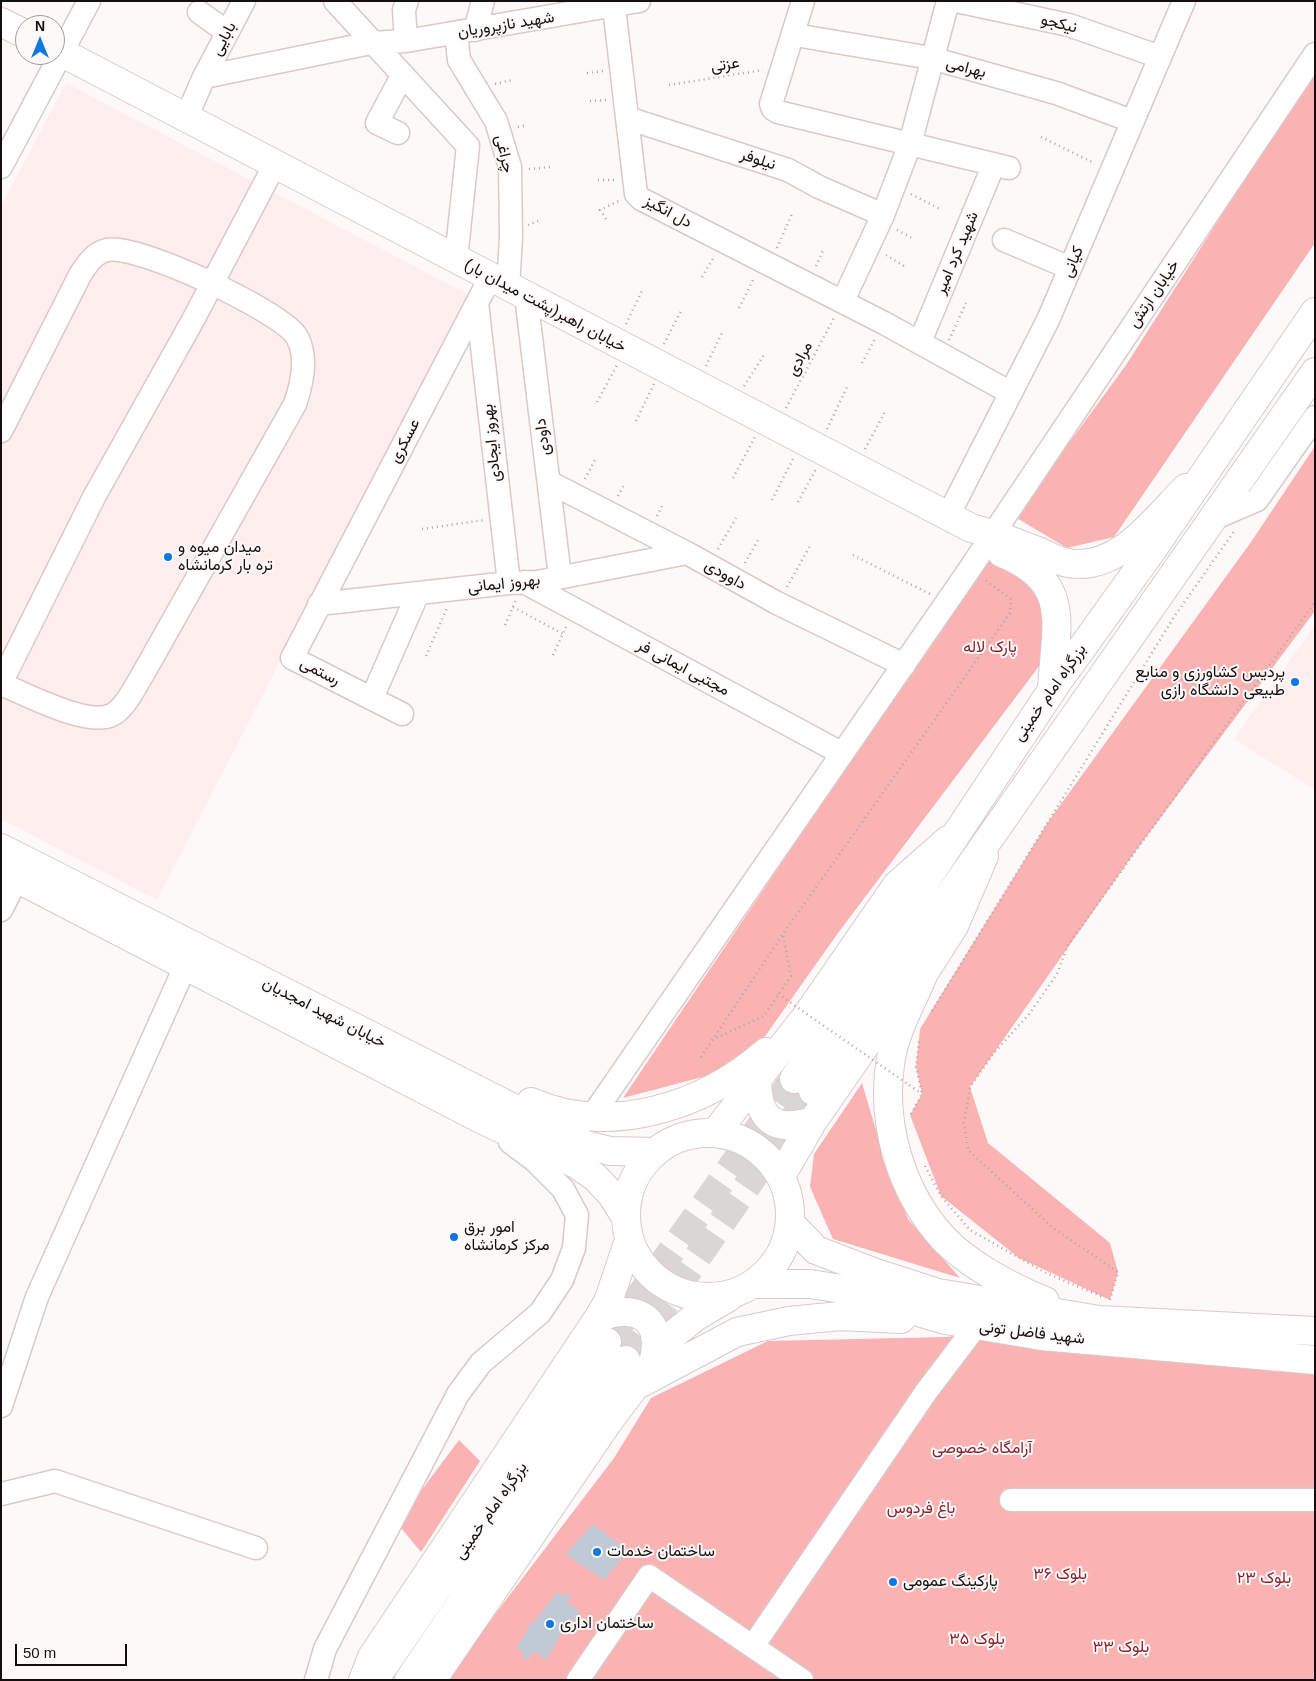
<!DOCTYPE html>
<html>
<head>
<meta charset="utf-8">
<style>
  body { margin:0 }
  #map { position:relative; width:1316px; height:1681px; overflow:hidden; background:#fdf9f9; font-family:Helvetica,sans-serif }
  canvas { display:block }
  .frame { position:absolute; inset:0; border:2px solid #140f0e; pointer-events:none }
  .north { position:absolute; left:15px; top:15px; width:50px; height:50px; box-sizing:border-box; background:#fdf9f9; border:1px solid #a09b9b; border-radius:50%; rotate:0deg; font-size:14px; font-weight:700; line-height:20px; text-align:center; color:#140f0e }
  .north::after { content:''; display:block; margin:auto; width:18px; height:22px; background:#0e78e0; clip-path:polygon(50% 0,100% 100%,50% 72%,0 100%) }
  .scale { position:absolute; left:15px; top:1644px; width:112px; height:22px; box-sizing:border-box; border:2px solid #140f0e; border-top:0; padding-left:6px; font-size:15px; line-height:18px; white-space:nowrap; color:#140f0e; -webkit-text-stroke:4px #fdf9f9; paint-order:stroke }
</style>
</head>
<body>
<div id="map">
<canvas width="1316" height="1681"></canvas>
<div class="frame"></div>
<div class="north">N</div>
<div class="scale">50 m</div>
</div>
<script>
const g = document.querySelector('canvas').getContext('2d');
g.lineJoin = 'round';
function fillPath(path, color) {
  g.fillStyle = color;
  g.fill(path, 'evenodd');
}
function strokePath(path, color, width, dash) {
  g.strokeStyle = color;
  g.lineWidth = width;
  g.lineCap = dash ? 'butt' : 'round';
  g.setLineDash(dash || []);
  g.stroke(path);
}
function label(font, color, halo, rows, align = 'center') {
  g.font = font + ' Helvetica,Vazirmatn,sans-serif';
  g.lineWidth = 4;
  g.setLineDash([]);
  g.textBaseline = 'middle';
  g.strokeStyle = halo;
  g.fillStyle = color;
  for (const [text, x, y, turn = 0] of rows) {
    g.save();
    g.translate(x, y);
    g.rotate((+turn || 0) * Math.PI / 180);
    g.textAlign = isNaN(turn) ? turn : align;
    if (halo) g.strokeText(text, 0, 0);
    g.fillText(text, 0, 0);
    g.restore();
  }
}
fillPath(new Path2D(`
  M66,83L469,295L157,900L1,819V206Z
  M1315,625V790L1234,739Z`), '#ffeeed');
fillPath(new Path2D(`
  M1315,69V243L1114,537L1067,548L1015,517L1126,365Z
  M1315,446V611L1135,852L970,1087L988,1143L1110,1243L1118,1272L1110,1300L1019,1258L941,1196L910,1115L922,1094L916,1067L920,1029L1048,822L1251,542Z
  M989,561L1028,576L1050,613L1040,665L838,933L744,1066L623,1098L820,806Z
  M862,1083L887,1167L908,1219L960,1278L833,1239L810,1187L814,1154Z
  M1000,1329L1315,1367V1680H445L614,1458L651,1398L768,1341L947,1337Z
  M459,1440L480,1461L421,1552L397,1523Z`), '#fab3b2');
fillPath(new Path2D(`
  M593,1524L628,1551L604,1580L566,1554Z
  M557,1592L563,1596L565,1592L571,1596L566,1602L580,1611L566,1631L564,1629L546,1660L534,1651L527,1660L521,1656L524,1652L516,1648L528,1630V1626L536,1620Z`), '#c0cad6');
strokePath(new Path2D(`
  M607,1342L794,1079
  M626,1360L813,1091`), '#dad6d6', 28, [28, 14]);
const minor = new Path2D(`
  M335,1L468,146L456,259
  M803,1L771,104L773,109L778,112L1009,168
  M956,1L1069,25L1160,57
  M614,7L636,194L641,199L884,323L1011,393
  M199,12L227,32
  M475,30L483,1
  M456,33L459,60L496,121L510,167L511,237L508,287
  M795,35L931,58L1056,93L1132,121
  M406,41L404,10L407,1
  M204,77L244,1
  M186,118L204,77L371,43L406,41L639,1
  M627,118L788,170L819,187L883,215
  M398,133L377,123L402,76
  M1,167L89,1
  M1004,240L1070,268
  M526,296L560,577
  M843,301L883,215L910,144L948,1
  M477,303L509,583
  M920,342L994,164
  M1,431L80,275C87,264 94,253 107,250C137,243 283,312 297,337C308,357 302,384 295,404L143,674C135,687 126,707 112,715C87,727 26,694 1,684
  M549,482L687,553L777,603L904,665
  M948,516L1048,320L1184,1
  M1215,518L1257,500L1315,417
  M524,582L841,753
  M319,604L509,583L537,582L687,553
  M1,683L94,497L193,320L275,164
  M372,698L418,593
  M402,714L292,658L490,278
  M1,910L25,864
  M592,1116L969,570L1315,54
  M1,1406L37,1297L192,951
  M1,1494L55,1481L256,1548
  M1011,1500H1315
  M753,1646L926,1392L976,1326
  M316,1680L325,1649L458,1394L481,1363L540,1313L562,1280L574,1248L577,1215L563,1189L534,1160L510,1142
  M578,1680L649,1576L802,1680`);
const major = new Path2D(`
  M1,22L25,34
  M55,49L971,528C995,534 1017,543 1040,552C1049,556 1059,562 1068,563C1118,572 1155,519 1186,488
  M1002,553C1074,582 1055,626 1052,689
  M1,848L586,1145L610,1151L655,1152
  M1,870L477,1117L576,1164L595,1177L612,1195L625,1216
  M924,973C913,1000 896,1029 891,1058C880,1121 900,1191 943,1238C967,1264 1012,1288 1045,1301
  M757,1080C758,1120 774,1133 813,1121
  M531,1102C611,1137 704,1106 766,1052
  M626 1215a82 82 0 1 1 164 0a82 82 0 1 1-164 0Z
  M715,1133L805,1018L897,885L948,840
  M781,1176L813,1121L887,1014L924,973L954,926L984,856
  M790,1223L816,1250L873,1272L938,1293L1099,1320L1315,1331
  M754,1284H810L836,1288L946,1320L1042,1336L1315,1360
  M599,1317C637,1304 663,1317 654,1360
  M641,1383L737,1332L789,1321L840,1316L901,1319
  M363,1680L372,1657L599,1317L608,1302L629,1240
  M432,1680L608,1422L674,1334L695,1317L729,1297`);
const highway = new Path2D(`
  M794,1079L1056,684L1150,553L1315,312
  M813,1091L1315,372
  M374,1680L607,1342
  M409,1680L626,1360`);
strokePath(minor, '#dac9c8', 25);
strokePath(major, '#dac9c8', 30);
strokePath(highway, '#dac9c8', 30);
strokePath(new Path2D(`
  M587,73L603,71
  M495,84L513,80
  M669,85L763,70
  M590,101L606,100
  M518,127L527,125
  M1041,137L1094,163
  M529,169L550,167
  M598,180H615
  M911,194L940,209
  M606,219L600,210L621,200
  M528,225L538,221
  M897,230L912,238
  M777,248L792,214
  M886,255L904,266
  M816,266L824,248
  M702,277L714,257
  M739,308L754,278
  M626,324L642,291
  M949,340L966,303
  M664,344L682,309
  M862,363L875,339
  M706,366L723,331
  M744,386L764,355
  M597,402L617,365
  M786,408L834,318
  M636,421L654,384
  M827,429L847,387
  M865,449L886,410
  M733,478L755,437
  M585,479L596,458
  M618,496L625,483
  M772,500L794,457
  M798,502L816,469
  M657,516L662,506
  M422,529L484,520
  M718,549L736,518
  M853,555L930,594
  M745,563L758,540
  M787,587L811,544
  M513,607L563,634
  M505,625L516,600
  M553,655L566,627
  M426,656L447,608
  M932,1011L1174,617L1235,530
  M712,1040L764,1016L791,976L783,935
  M701,1057L783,934L1010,613L1011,599L985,580
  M911,1114L922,1094L916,1067L919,1041
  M925,1166L941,1196L970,1230L1046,1273L1105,1298
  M1110,1300L1118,1272L1053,1228L968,1150L964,1123L970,1087L994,1053L1030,1013L1057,974L1068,945L1315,602`), '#aaa6a5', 2.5, [1, 4]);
strokePath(minor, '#fff', 22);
strokePath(major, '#fff', 28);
strokePath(highway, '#fff', 28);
strokePath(new Path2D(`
  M778,994L922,1094`), '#aaa6a5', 2.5, [1, 4]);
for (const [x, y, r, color] of [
  [168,557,5,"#0e78e0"],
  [1295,682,5,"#0e78e0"],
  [454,1237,5,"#0e78e0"],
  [597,1552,5,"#0e78e0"],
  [893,1582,5,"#0e78e0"],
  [550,1624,5,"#0e78e0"]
]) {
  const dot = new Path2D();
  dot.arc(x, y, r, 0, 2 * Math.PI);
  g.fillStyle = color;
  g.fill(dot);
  strokePath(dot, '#fdf9f9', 2);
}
label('16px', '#140f0e', '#fdf9f9', [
  ["نیکجو",1059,24,14],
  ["شهید نازپروریان",506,25,-9],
  ["بابایی",224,39,-62],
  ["عزتی",725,65,-9],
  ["بهرامی",966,68,15],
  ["چراغی",504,154,77],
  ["نیلوفر",758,160,18],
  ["دل انگیز",668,212,28],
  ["شهید کرد امیر",957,253,-67],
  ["کیانی",1073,262,-67],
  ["خیابان ارتش",1154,294,-56],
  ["خیابان راهبر(پشت میدان بار)",545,306,28],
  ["مرادی",800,359,-62],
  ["داودی",543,437,-97],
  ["عسکری",405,441,-62],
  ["بهروز ایجادی",492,443,-96],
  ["داوودی",725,575,29],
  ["بهروز ایمانی",504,584,-6],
  ["مجتبی ایمانی فر",683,668,28],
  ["رستمی",320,672,27],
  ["بزرگراه امام خمینی",1050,693,-55],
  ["خیابان شهید امجدیان",324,1013,27],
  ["شهید فاضل تونی",1032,1333,7],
  ["بزرگراه امام خمینی",491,1511,-55]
]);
label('16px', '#140f0e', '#fdf9f9', [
  ["میدان میوه و",178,548],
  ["تره بار کرمانشاه",178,566],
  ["پردیس کشاورزی و منابع",1285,673,"right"],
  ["طبیعی دانشگاه رازی",1285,691,"right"],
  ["امور برق",464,1228],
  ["مرکز کرمانشاه",464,1246],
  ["ساختمان خدمات",607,1552],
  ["پارکینگ عمومی",903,1582],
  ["ساختمان اداری",560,1624]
], 'left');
label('16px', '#86202a', '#fdf9f9', [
  ["پارک لاله",990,648],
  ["آرامگاه خصوصی",982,1449],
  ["باغ فردوس",921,1509],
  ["بلوک ۳۶",1060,1575],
  ["بلوک ۲۳",1264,1579],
  ["بلوک ۳۵",977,1640],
  ["بلوک ۳۳",1121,1648]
]);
</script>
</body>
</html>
